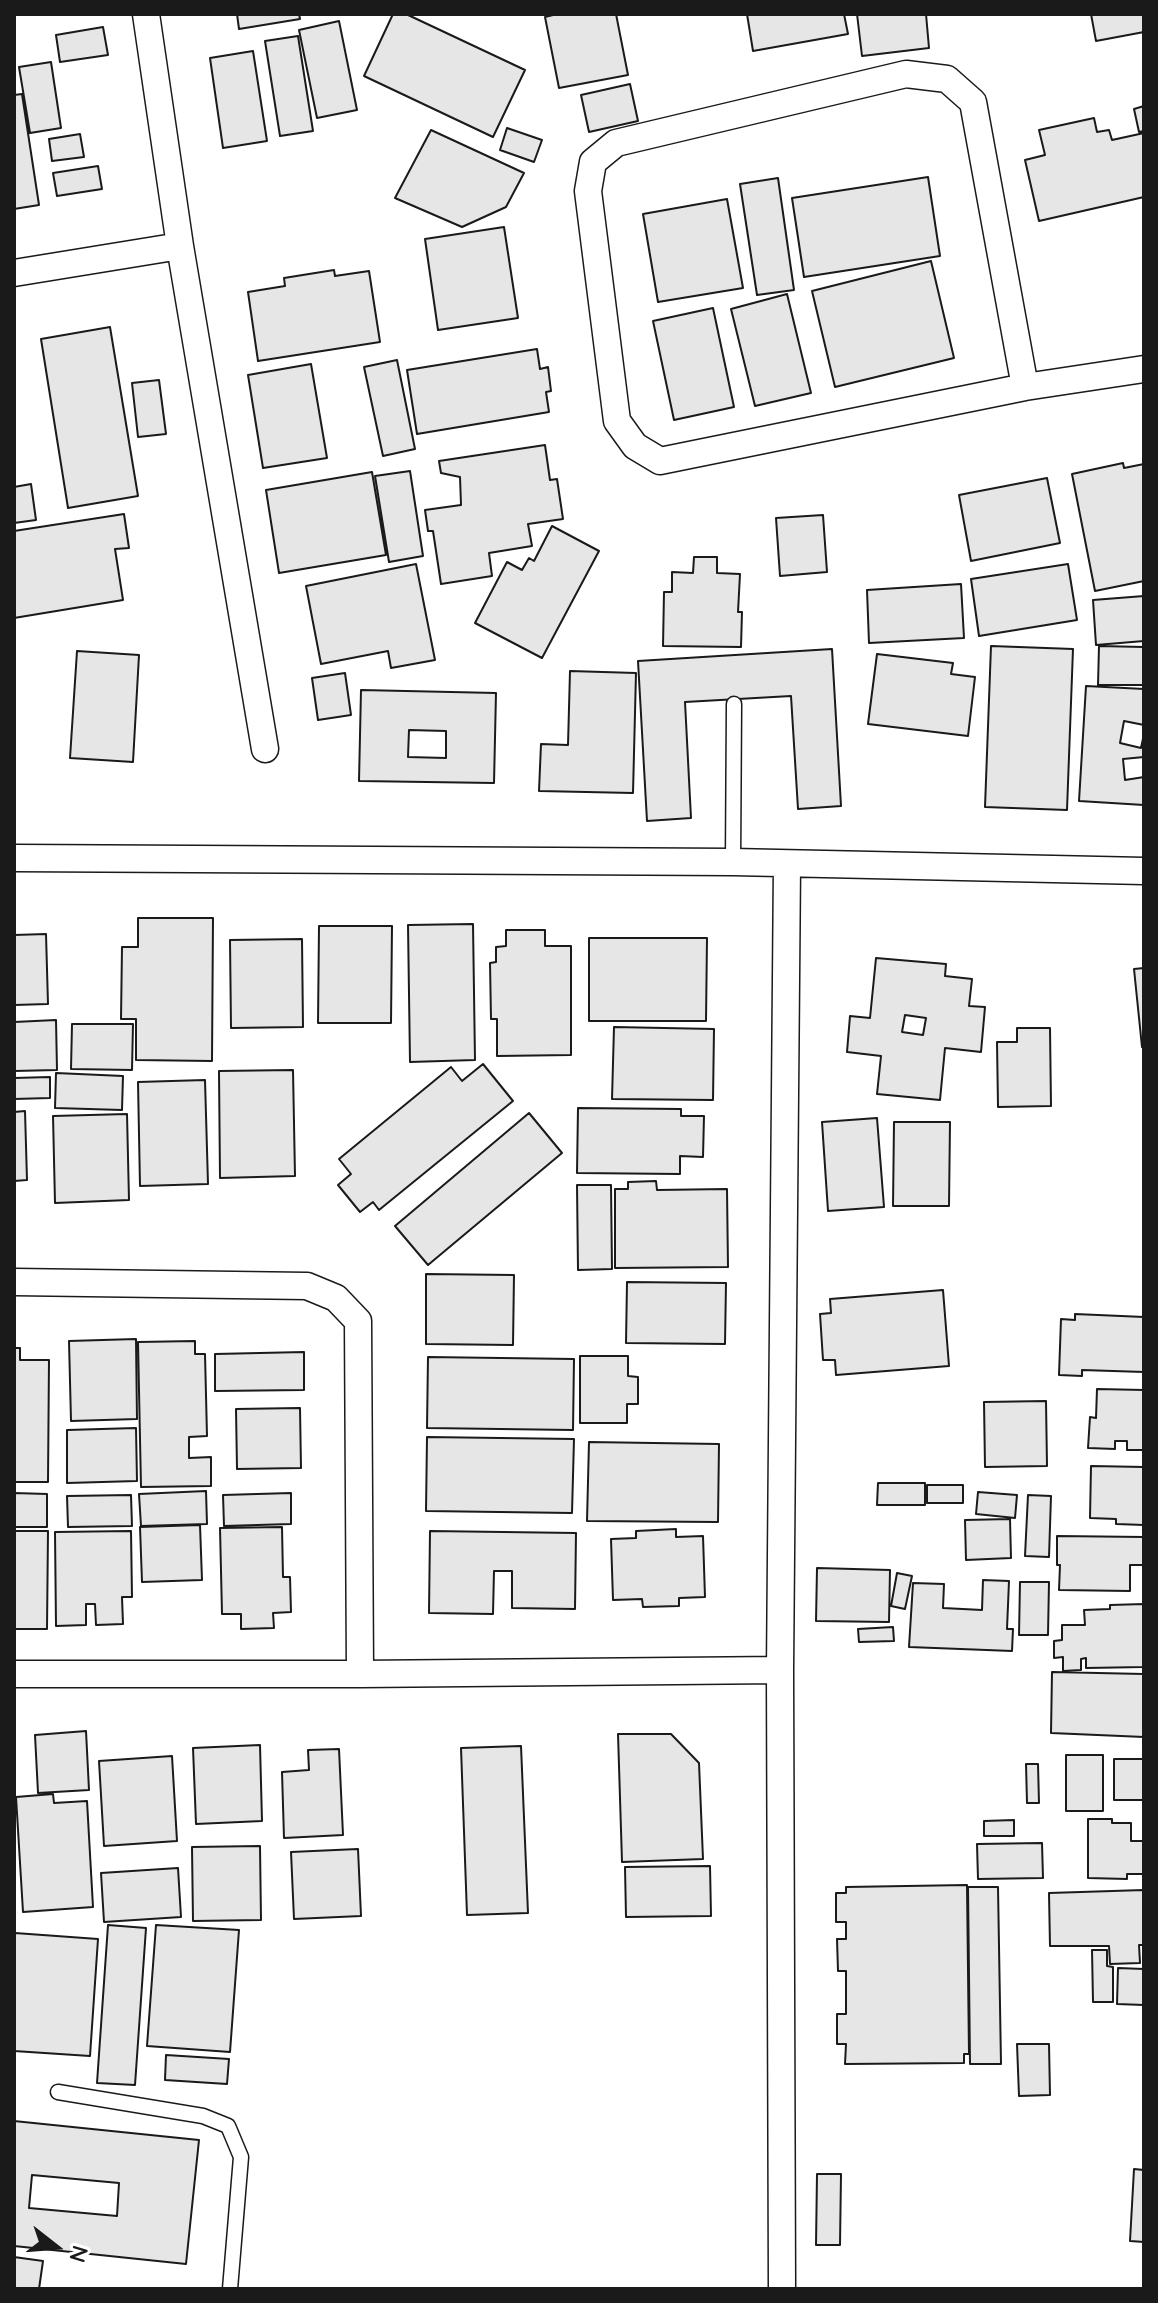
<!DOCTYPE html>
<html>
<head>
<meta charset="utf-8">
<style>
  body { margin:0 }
  #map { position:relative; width:1158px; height:2303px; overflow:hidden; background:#fff; font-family:Quicksand,sans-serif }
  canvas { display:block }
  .frame { position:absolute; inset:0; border:16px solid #1a1a1a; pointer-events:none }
  .north { position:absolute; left:16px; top:2207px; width:80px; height:80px; -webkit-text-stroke:6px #fff; paint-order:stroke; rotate:107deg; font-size:22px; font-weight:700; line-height:32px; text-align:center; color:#1a1a1a }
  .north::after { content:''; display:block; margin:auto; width:28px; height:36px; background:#1a1a1a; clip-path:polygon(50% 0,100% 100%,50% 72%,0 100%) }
</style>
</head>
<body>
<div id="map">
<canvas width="1158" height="2303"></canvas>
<div class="frame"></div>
<div class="north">N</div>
</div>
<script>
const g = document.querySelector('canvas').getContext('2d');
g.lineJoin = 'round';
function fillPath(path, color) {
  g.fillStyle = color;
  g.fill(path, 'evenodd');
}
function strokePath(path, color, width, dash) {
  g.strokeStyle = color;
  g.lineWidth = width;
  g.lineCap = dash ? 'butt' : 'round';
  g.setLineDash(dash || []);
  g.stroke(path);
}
const building = new Path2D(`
  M237,14H299L300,19L239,29Z
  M393,14H406L525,70L493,137L364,76Z
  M616,14L628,75L559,88L545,17L557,14Z
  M747,14H844L848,34L753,51Z
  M857,14H926L929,48L862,56Z
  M1091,14H1144V32L1096,41Z
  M339,21L357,110L317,118L299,30Z
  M103,27L108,55L60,62L56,35Z
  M298,36L313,131L280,136L265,41Z
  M253,51L267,141L223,148L210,58Z
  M51,62L61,128L30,133L19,67Z
  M630,84L638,121L589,132L581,95Z
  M22,94L39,205L14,209V95Z
  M1144,106V131L1139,132L1134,109Z
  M1094,118L1097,132L1109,130L1112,140L1144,133V197L1039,221L1025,160L1045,155L1039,130Z
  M507,128L542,140L534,162L500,150Z
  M431,130L524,173L506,207L462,227L395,198Z
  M80,134L84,157L52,161L49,139Z
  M98,166L102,189L57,196L53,173Z
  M928,177L940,256L804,277L792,198Z
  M778,178L794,290L757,295L740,184Z
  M727,199L743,288L658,302L643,214Z
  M504,227L518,318L438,330L425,239Z
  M931,261L954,358L835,387L812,291Z
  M334,270L335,276L369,271L380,342L258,361L248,292L285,286L284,278Z
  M787,294L811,393L755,406L731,309Z
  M713,308L734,407L674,420L653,321Z
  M110,327L138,496L68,508L41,339Z
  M537,349L540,369L548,367L551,391L546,392L549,412L417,434L407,370Z
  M397,360L415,449L383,456L364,367Z
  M311,364L327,458L263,468L248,375Z
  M159,380L166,434L138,437L132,383Z
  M545,445L550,480L557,479L563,519L528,524L532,546L489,553L492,576L441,584L433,531H428L425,510L461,505L460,477L441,473L439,461Z
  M1123,463L1124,468L1144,464V581L1095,591L1072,474Z
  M410,471L423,556L389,562L375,476Z
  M372,472L386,555L279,573L266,490Z
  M1047,478L1060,543L971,561L959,495Z
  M31,484L36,520L14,523V487Z
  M124,514L129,548L115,549L123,600L14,618V531Z
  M823,515L827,572L780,576L776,518Z
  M552,526L599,551L542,658L475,623L507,562L522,570L529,558L534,561Z
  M694,557H717V573L740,574L738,612H742L741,647L663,646L664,592H672V572L693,573Z
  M416,564L435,660L391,668L388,651L321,664L306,586Z
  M1068,564L1077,620L979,636L971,579Z
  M961,584L964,638L869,643L867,590Z
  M1144,596V641L1096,645L1093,600Z
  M991,646L1073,649L1067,810L985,807Z
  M1099,646L1144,647V685H1098Z
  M832,649L841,806L798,809L791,696L685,702L691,818L647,821L638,661Z
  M77,651L139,655L133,762L70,758Z
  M877,654L953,663L951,674L975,677L968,736L868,724Z
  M570,671L636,673L633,793L539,791L541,744L568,745Z
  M345,673L351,715L318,720L312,678Z
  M1086,686L1144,689V725L1124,721L1120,743L1141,748L1144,734V760V757L1123,759L1125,780L1144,777V805L1079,801Z
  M361,690L496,693L494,783L359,781ZM409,730L446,731V758L408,757Z
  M138,918H213L212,1061L136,1060V1019H121L122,947H138Z
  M473,924L475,1060L410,1062L408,925Z
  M319,926H392L391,1023H318Z
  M506,930H545V946H571V1055L497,1056V1019H491L490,963L496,962V947L506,946Z
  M46,934L48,1004L14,1005V935Z
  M589,938H707L706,1021H589Z
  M302,939L303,1027L231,1028L230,940Z
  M876,958L946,964L945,976L972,979L969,1006L985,1007L981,1052L945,1048L940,1100L877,1094L881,1056L847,1052L850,1016L870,1018ZM905,1015L926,1018L923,1035L902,1032Z
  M1144,968V1046L1142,1047L1134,969Z
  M56,1020L57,1070L14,1071V1022Z
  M72,1024H133L132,1070L71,1069Z
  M614,1027L714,1029L713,1100L612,1099Z
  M1017,1028H1050L1051,1106L998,1107L997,1042H1017Z
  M483,1064L513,1101L379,1210L373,1202L360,1212L338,1185L351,1174L339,1159L451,1067L462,1081Z
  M293,1070L295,1176L220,1178L219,1071Z
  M56,1073L123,1076L122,1110L55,1108Z
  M50,1077V1098L14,1099V1078Z
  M205,1080L208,1184L140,1186L138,1082Z
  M578,1108L681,1109V1116H704L703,1157L680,1156V1174L577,1173Z
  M25,1111L27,1180L14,1181V1112Z
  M529,1113L562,1153L428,1265L395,1226Z
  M127,1114L129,1200L55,1203L53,1116Z
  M877,1118L884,1207L828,1211L822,1122Z
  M894,1122H950L949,1206H893Z
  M656,1181L657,1190L727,1189L728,1267L615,1268V1189H628V1182Z
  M577,1185H611L612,1269L578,1270Z
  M426,1274L514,1275L513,1345L426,1344Z
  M627,1282L726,1283L725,1344L626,1343Z
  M943,1290L949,1366L836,1375L835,1360H823L820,1314L831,1313L830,1299Z
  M1075,1314L1144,1317V1372L1082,1370V1376L1059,1375L1061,1319L1075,1320Z
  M136,1339L137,1419L71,1421L69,1341Z
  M195,1341V1354H205L207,1436L189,1437V1458L211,1457V1486L141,1487L138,1342Z
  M14,1348H20V1360H49L48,1482H14Z
  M304,1352V1390L215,1391V1354Z
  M580,1356H628V1376L638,1377V1404H627V1423H580Z
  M428,1357L574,1359L573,1430L427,1428Z
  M1097,1389L1144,1390V1450H1127V1441H1115V1449L1088,1448L1090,1417L1096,1418Z
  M1046,1401L1047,1466L985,1467L984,1402Z
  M300,1408L301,1468L237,1469L236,1409Z
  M136,1428L137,1481L67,1483V1430Z
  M427,1437L574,1439L572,1513L426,1511Z
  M589,1442L719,1444L718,1522L587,1521Z
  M1091,1466L1144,1467V1525L1116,1524V1519L1090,1518Z
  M878,1483H925V1505H877Z
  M927,1485H963V1503H927Z
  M206,1491L207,1524L141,1526L139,1494Z
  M978,1492L1017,1495L1015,1518L976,1514Z
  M14,1493L47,1494V1527H14Z
  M291,1493V1524L224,1526L223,1495Z
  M131,1495L132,1526L68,1527L67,1496Z
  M1028,1495L1051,1496L1049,1557L1025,1556Z
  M1010,1519L1011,1558L966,1560L965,1520Z
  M200,1525L202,1580L142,1582L140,1527Z
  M282,1527L283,1577H290L291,1612L273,1613L274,1628L241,1629V1614H222L220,1528Z
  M676,1529V1537L703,1536L705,1597L679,1598V1606L643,1607L642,1599L613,1600L611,1539L636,1538V1531Z
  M14,1531H48L47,1629H14Z
  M131,1531L132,1597H122L123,1624L96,1625L95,1604H86V1625L56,1626L55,1532Z
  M430,1531L576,1533L575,1609L512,1608V1571H494L493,1614L429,1613Z
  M1057,1536L1144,1537V1565H1130V1591L1059,1590L1060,1565H1057Z
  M817,1568L890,1570L889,1622L816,1621Z
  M897,1573L912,1576L905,1609L891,1606Z
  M983,1580L1009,1581L1007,1629H1013L1012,1651L909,1647L913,1583L944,1584L943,1608L982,1610Z
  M1020,1582H1049L1048,1635H1019Z
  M1144,1604V1667L1086,1668V1658L1081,1659V1670L1063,1671V1657L1054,1658V1641L1062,1640V1625H1085L1084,1610L1110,1609V1605Z
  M893,1627L894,1641L859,1642L858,1629Z
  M1052,1672L1144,1674V1737L1051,1733Z
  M86,1731L89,1790L38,1793L35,1735Z
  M618,1734H671L699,1763L703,1859L622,1862Z
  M260,1745L262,1821L196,1824L193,1748Z
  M521,1746L528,1913L467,1915L461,1748Z
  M339,1749L343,1835L284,1838L282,1772L309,1770L308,1750Z
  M1066,1755H1103V1811H1066Z
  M172,1756L177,1841L104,1846L99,1761Z
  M1114,1759H1144V1800H1114Z
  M1026,1764H1038L1039,1803H1027Z
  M53,1794L54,1803L87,1801L93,1907L23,1912L16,1797Z
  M1088,1819H1112V1823H1131V1841H1144V1874H1127V1879L1088,1878Z
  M1014,1820V1836H984V1821Z
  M1042,1843L1043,1878L978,1879L977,1844Z
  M260,1846L261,1920L193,1921L192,1847Z
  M358,1849L361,1916L294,1919L291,1852Z
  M710,1866L711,1916L626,1917L625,1867Z
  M178,1868L181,1917L104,1922L101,1873Z
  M967,1885L969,2054H964V2063L845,2064L846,2044H837V2014H846V1971H838L837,1939H846V1922H836V1893H846V1887Z
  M968,1887H998L1001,2064H970Z
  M1144,1890V1945H1139L1140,1963L1110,1964L1109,1946H1050L1049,1893Z
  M108,1925L146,1928L135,2085L97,2083Z
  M156,1925L239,1930L230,2052L147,2046Z
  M15,1933L98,1939L90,2056L14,2051Z
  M1092,1950H1107V1966L1113,1967V2002H1093Z
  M1118,1968L1144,1969V2005L1117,2004Z
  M1017,2044H1049L1050,2095L1019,2096Z
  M166,2055L229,2059L227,2084L165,2080Z
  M14,2121L199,2140L186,2264L14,2246ZM32,2175L119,2183L117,2216L29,2208Z
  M1134,2169L1144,2170V2242L1130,2241Z
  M817,2174H841L840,2245H816Z
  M14,2257L43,2261L39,2289H14Z`);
fillPath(building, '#e6e6e6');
strokePath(building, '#1a1a1a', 2);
const service = new Path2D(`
  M733,862L734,704
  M58,2092L203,2116L228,2126L241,2157L230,2289`);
const minor = new Path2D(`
  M146,14L180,246L265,749
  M14,273L180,246
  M1025,387L973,102L947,79L906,74L616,143L593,162L588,191L617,421L635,446L660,461L1025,387L1144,369
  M14,858L733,862L1144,871
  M14,1282L307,1286L336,1298L358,1321L360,1674
  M14,1674H360L780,1670
  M782,2289L780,1670L787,864`);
strokePath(service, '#1a1a1a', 17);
strokePath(minor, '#1a1a1a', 29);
strokePath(service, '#fff', 14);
strokePath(minor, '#fff', 26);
</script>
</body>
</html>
